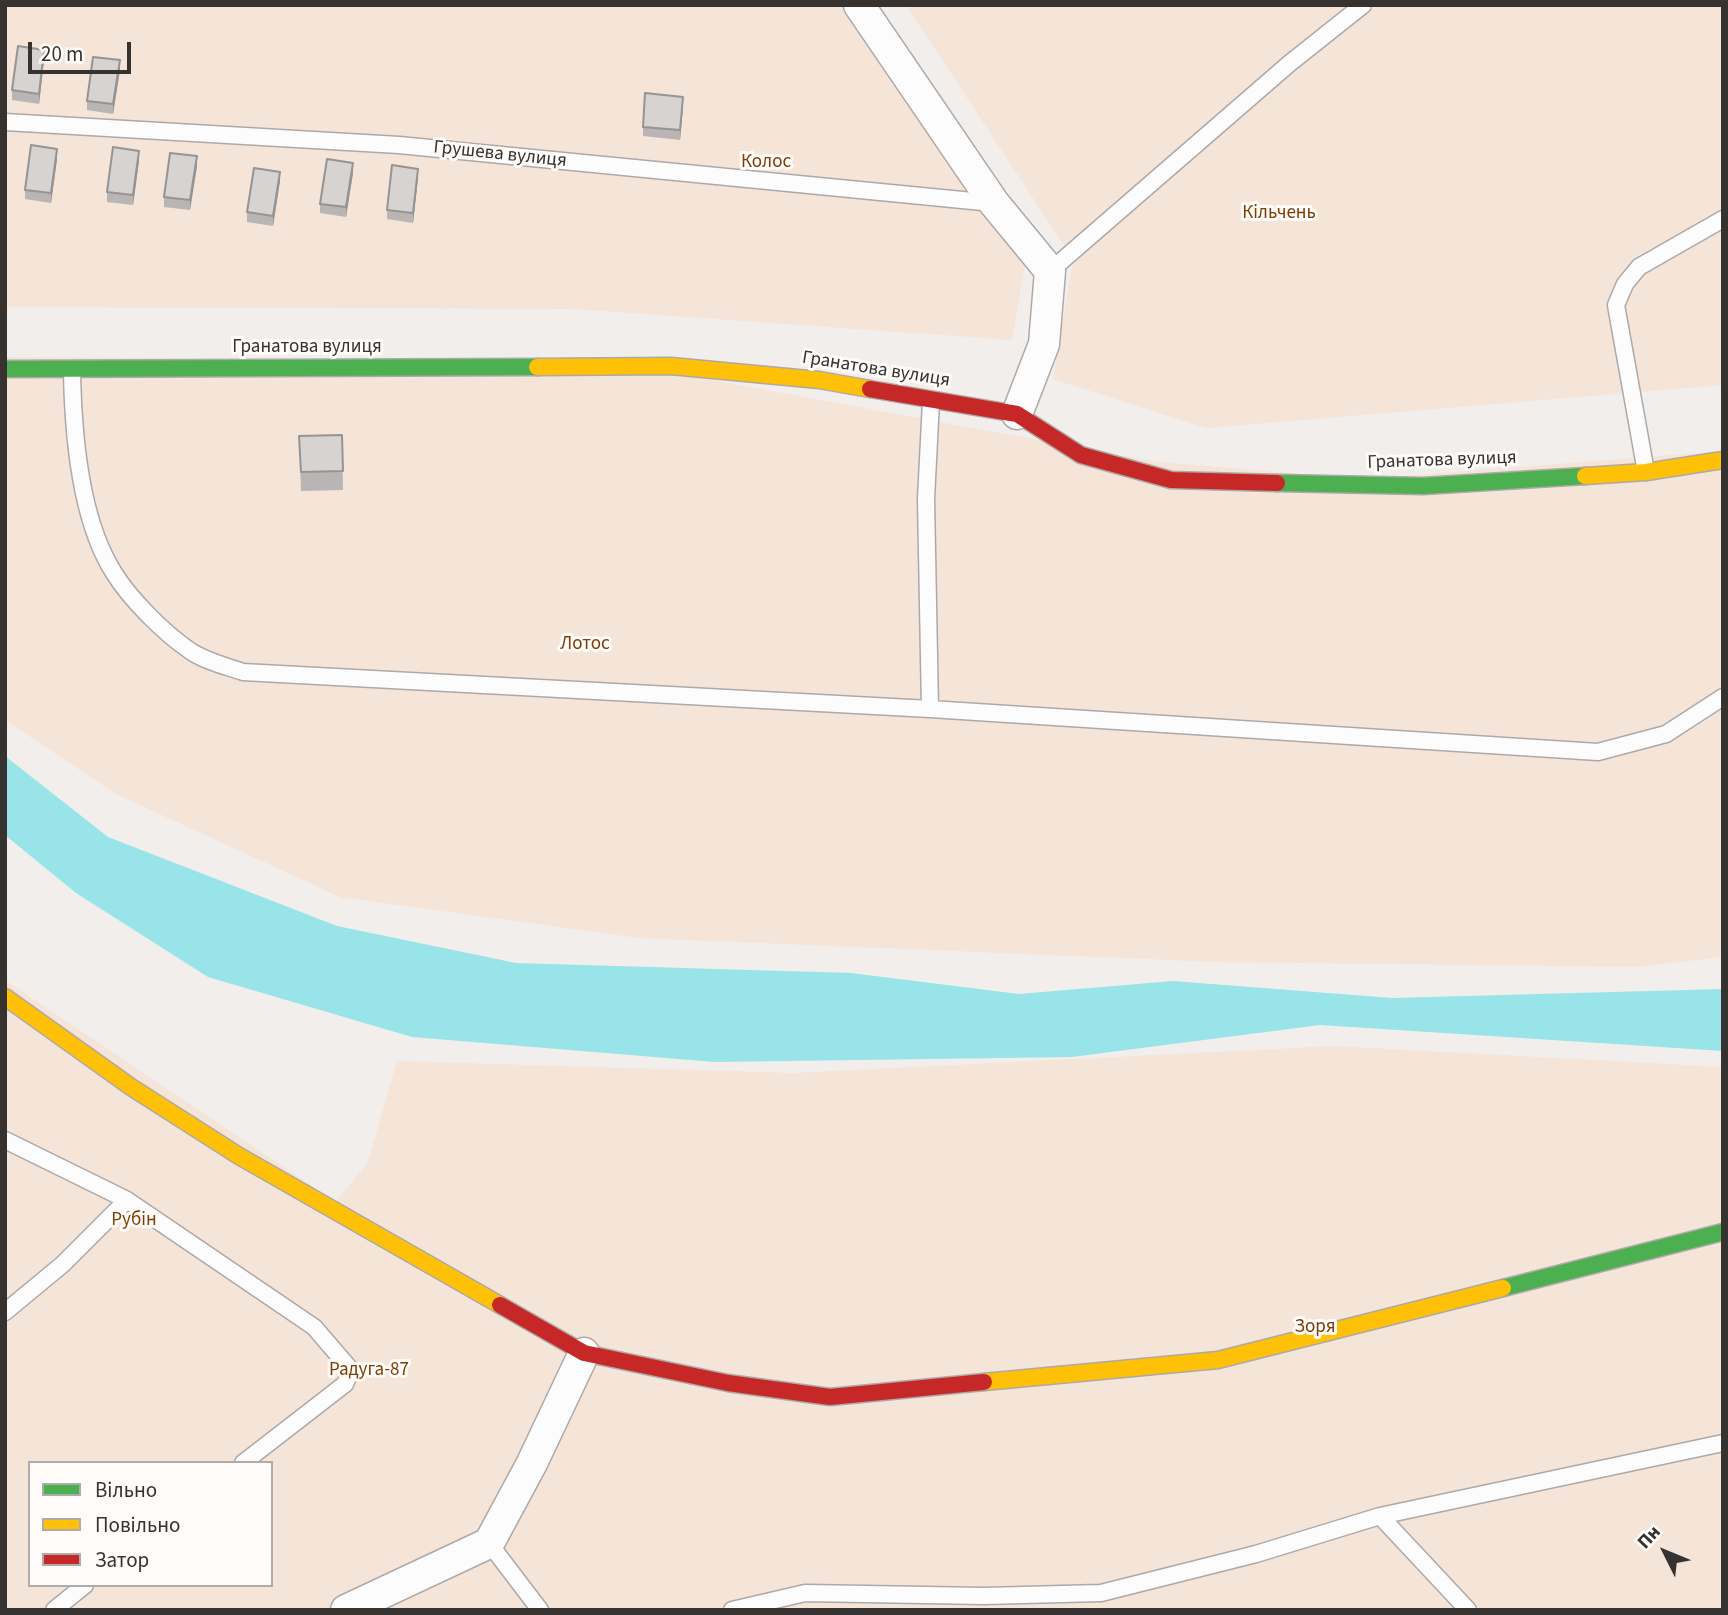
<!DOCTYPE html>
<html>
<head>
<meta charset="utf-8">
<style>
	body { margin:0 }
	#map { position:relative; width:1728px; height:1615px; overflow:hidden; background:#f2eeeb; font-family:"Source Sans 3",sans-serif }
	canvas { display:block }
	.frame { position:absolute; inset:0; border:7px solid #353230; pointer-events:none }
	.legend { position:absolute; left:28px; top:1461px; width:245px; height:126px; box-sizing:border-box; background:#fefbf9; border:2px solid #aeaba9; margin:0; padding:9px 12px; list-style:none; font-size:21px; color:#353230 }
	.legend li { display:flex; align-items:center; gap:14px; height:35px }
	.legend b { width:35px; border:2px solid #aeaba9 }
	.north { position:absolute; left:1630px; top:1517px; width:70px; height:70px; -webkit-text-stroke:5px #fefbf9; paint-order:stroke; rotate:313deg; font-size:19px; font-weight:700; line-height:28px; text-align:center; color:#353230 }
	.north::after { content:''; display:block; margin:auto; width:24px; height:32px; background:#353230; clip-path:polygon(50% 0,100% 100%,50% 72%,0 100%) }
	.scale { position:absolute; left:28px; top:42px; width:103px; height:32px; box-sizing:border-box; border:4px solid #353230; border-top:0; padding-left:9px; font-size:21px; line-height:24px; white-space:nowrap; color:#353230; -webkit-text-stroke:5px #fefbf9; paint-order:stroke }
</style>
</head>
<body>
<div id="map">
<canvas width="1728" height="1615"></canvas>
<div class="frame"></div>
<ul class="legend">
<li><b style="height:9px;background:#4caf50"></b>Вільно</li>
<li><b style="height:9px;background:#ffc107"></b>Повільно</li>
<li><b style="height:9px;background:#c62828"></b>Затор</li>
</ul>
<div class="north">Пн</div>
<div class="scale">20 m</div>
</div>
<script>
const g = document.querySelector('canvas').getContext('2d');
g.lineJoin = 'round';
function fillPath(path, color) { g.fillStyle = color; g.fill(path, 'evenodd'); }
function trace(path, color, width, dash) { g.strokeStyle = color; g.lineWidth = width; g.lineCap = dash ? 'butt' : 'round'; g.setLineDash(dash || []); g.stroke(path); }
function write(font, color, halo, rows, align = 'center') {
  g.font = font + ' "Source Sans 3",sans-serif'; g.lineWidth = 6; g.setLineDash([]); g.textBaseline = 'middle'; g.strokeStyle = halo; g.fillStyle = color; for (const [text, x, y, turn = 0] of rows) {
    g.save(); g.translate(x, y); g.rotate((+turn || 0) * Math.PI / 180); g.textAlign = isNaN(turn) ? turn : align; if (halo) g.strokeText(text, 0, 0); g.fillText(text, 0, 0); g.restore();
  }
}
const green = new Path2D(`
	M 5,5 L 860,5 L 1026,260 L 1012,340 L 574,309 L 5,307 Z
	M 906,5 L 1723,5 L 1723,385 L 1206,428 L 1053,379 L 1073,259 Z
	M 5,357 L 609,361 L 1158,462 L 1364,479 L 1723,451 L 1723,957 L 1636,967 L 1217,962 L 639,938 L 340,897 L 116,794 L 5,720 Z
	M 5,980 L 336,1202 L 368,1162 L 397,1061 L 794,1073 L 1335,1046 L 1723,1067 L 1723,1610 L 5,1610 ZM 30,1463 L 271,1463 L 271,1585 L 30,1585 Z`);
const water = new Path2D(`
	M 5,756 L 108,837 L 337,926 L 516,963 L 851,973 L 1019,994 L 1173,981 L 1392,998 L 1723,989 L 1723,1051 L 1320,1025 L 1072,1057 L 715,1062 L 412,1037 L 208,977 L 76,893 L 5,835 Z`);
const lane = new Path2D(`
	M 5,122 L 399,145 L 993,203
	M 1050,271 L 1290,63 L 1363,5
	M 72,371 C 73,432 80,520 114,573 C 130,599 164,633 189,650 C 204,661 226,666 243,672 L 930,709 L 1598,752 L 1666,734 L 1723,697
	M 1646,472 L 1616,305 L 1625,284 L 1639,267 L 1723,219
	M 930,709 L 926,499 L 931,401
	M 5,1140 L 127,1200 L 314,1327 L 351,1370 L 345,1384 L 243,1463
	M 5,1312 L 63,1264 L 127,1200
	M 1380,1516 L 1468,1610
	M 489,1543 L 540,1610
	M 54,1610 L 85,1585
	M 732,1610 L 805,1593 L 984,1596 L 1101,1593 L 1256,1554 L 1380,1516 L 1723,1443`);
const street = new Path2D(`
	M 859,5 L 994,203 L 1050,271 L 1044,344 L 1017,414
	M 346,1610 L 489,1543 L 532,1463 L 584,1353`);
const fast = new Path2D(`
	M 5,369 L 537,367
	M 1277,483 L 1423,486 L 1585,476
	M 1503,1288 L 1723,1232`);
const slow = new Path2D(`
	M 537,367 L 671,366 L 819,380 L 870,389
	M 1585,476 L 1646,472 L 1723,460
	M 5,997 L 131,1087 L 239,1156 L 500,1305
	M 984,1382 L 1218,1360 L 1503,1288`);
const jam = new Path2D(`
	M 870,389 L 1017,414 L 1081,455 L 1171,480 L 1277,483
	M 500,1305 L 584,1353 L 728,1383 L 830,1397 L 984,1382`);
const wall = new Path2D(`
	M 44,60 L 39,104 L 12,100 L 12,90 Z
	M 120,70 L 113,114 L 87,110 L 87,101 Z
	M 683,107 L 680,140 L 643,136 L 643,127 Z
	M 57,159 L 51,203 L 25,199 L 25,190 Z
	M 139,161 L 133,205 L 107,202 L 107,192 Z
	M 197,166 L 190,210 L 164,207 L 164,197 Z
	M 353,173 L 346,217 L 320,213 L 320,204 Z
	M 418,178 L 413,223 L 387,219 L 387,210 Z
	M 280,181 L 273,226 L 247,222 L 247,212 Z
	M 342,435 L 343,490 L 301,491 L 299,436 Z`);
const shadedWall = new Path2D(`
	M 44,50 L 44,60 L 39,104 L 39,94 Z
	M 120,60 L 120,70 L 113,114 L 113,104 Z
	M 683,97 L 683,107 L 680,140 L 680,130 Z
	M 57,149 L 57,159 L 51,203 L 51,193 Z
	M 139,151 L 139,161 L 133,205 L 133,195 Z
	M 197,156 L 197,166 L 190,210 L 190,200 Z
	M 353,163 L 353,173 L 346,217 L 346,207 Z
	M 418,169 L 418,178 L 413,223 L 413,213 Z
	M 280,172 L 280,181 L 273,226 L 273,216 Z`);
const building = new Path2D(`
	M 18,46 L 44,50 L 39,94 L 12,90 Z
	M 93,57 L 120,60 L 113,104 L 87,101 Z
	M 645,93 L 683,97 L 680,130 L 643,127 Z
	M 31,145 L 57,149 L 51,193 L 25,190 Z
	M 113,147 L 139,151 L 133,195 L 107,192 Z
	M 170,153 L 197,156 L 190,200 L 164,197 Z
	M 327,159 L 353,163 L 346,207 L 320,204 Z
	M 392,165 L 418,169 L 413,213 L 387,210 Z
	M 254,168 L 280,172 L 273,216 L 247,212 Z
	M 342,435 L 343,471 L 301,472 L 299,436 Z`);
const streetNames = [
	["Грушева вулиця",500,155,6],
	["Гранатова вулиця",307,348],
	["Гранатова вулиця",876,370,9],
	["Гранатова вулиця",1442,461,-2]
];
const parkNames = [
	["Колос",766,163],
	["Кільчень",1279,214],
	["Лотос",585,645],
	["Рубін",134,1221],
	["Зоря",1315,1328],
	["Радуга-87",369,1371]
];
fillPath(green, '#f5e4d8');
fillPath(water, '#98e4e9');
trace(lane, '#aca9a7', 19);
trace(street, '#aca9a7', 33);
trace(fast, '#aca9a7', 19);
trace(slow, '#aca9a7', 19);
trace(jam, '#aca9a7', 19);
trace(lane, '#fdfcfc', 16);
trace(street, '#fdfcfc', 30);
trace(fast, '#4caf50', 16);
trace(slow, '#ffc107', 16);
trace(jam, '#c62828', 16);
fillPath(wall, '#b8b5b4');
fillPath(shadedWall, '#969492');
fillPath(building, '#d6d3d1');
trace(building, '#969492', 2);
write('19px', '#353230', '#fefbf9', streetNames);
write('19px', '#7c3e04', '#fefbf9', parkNames);
</script>
</body>
</html>
